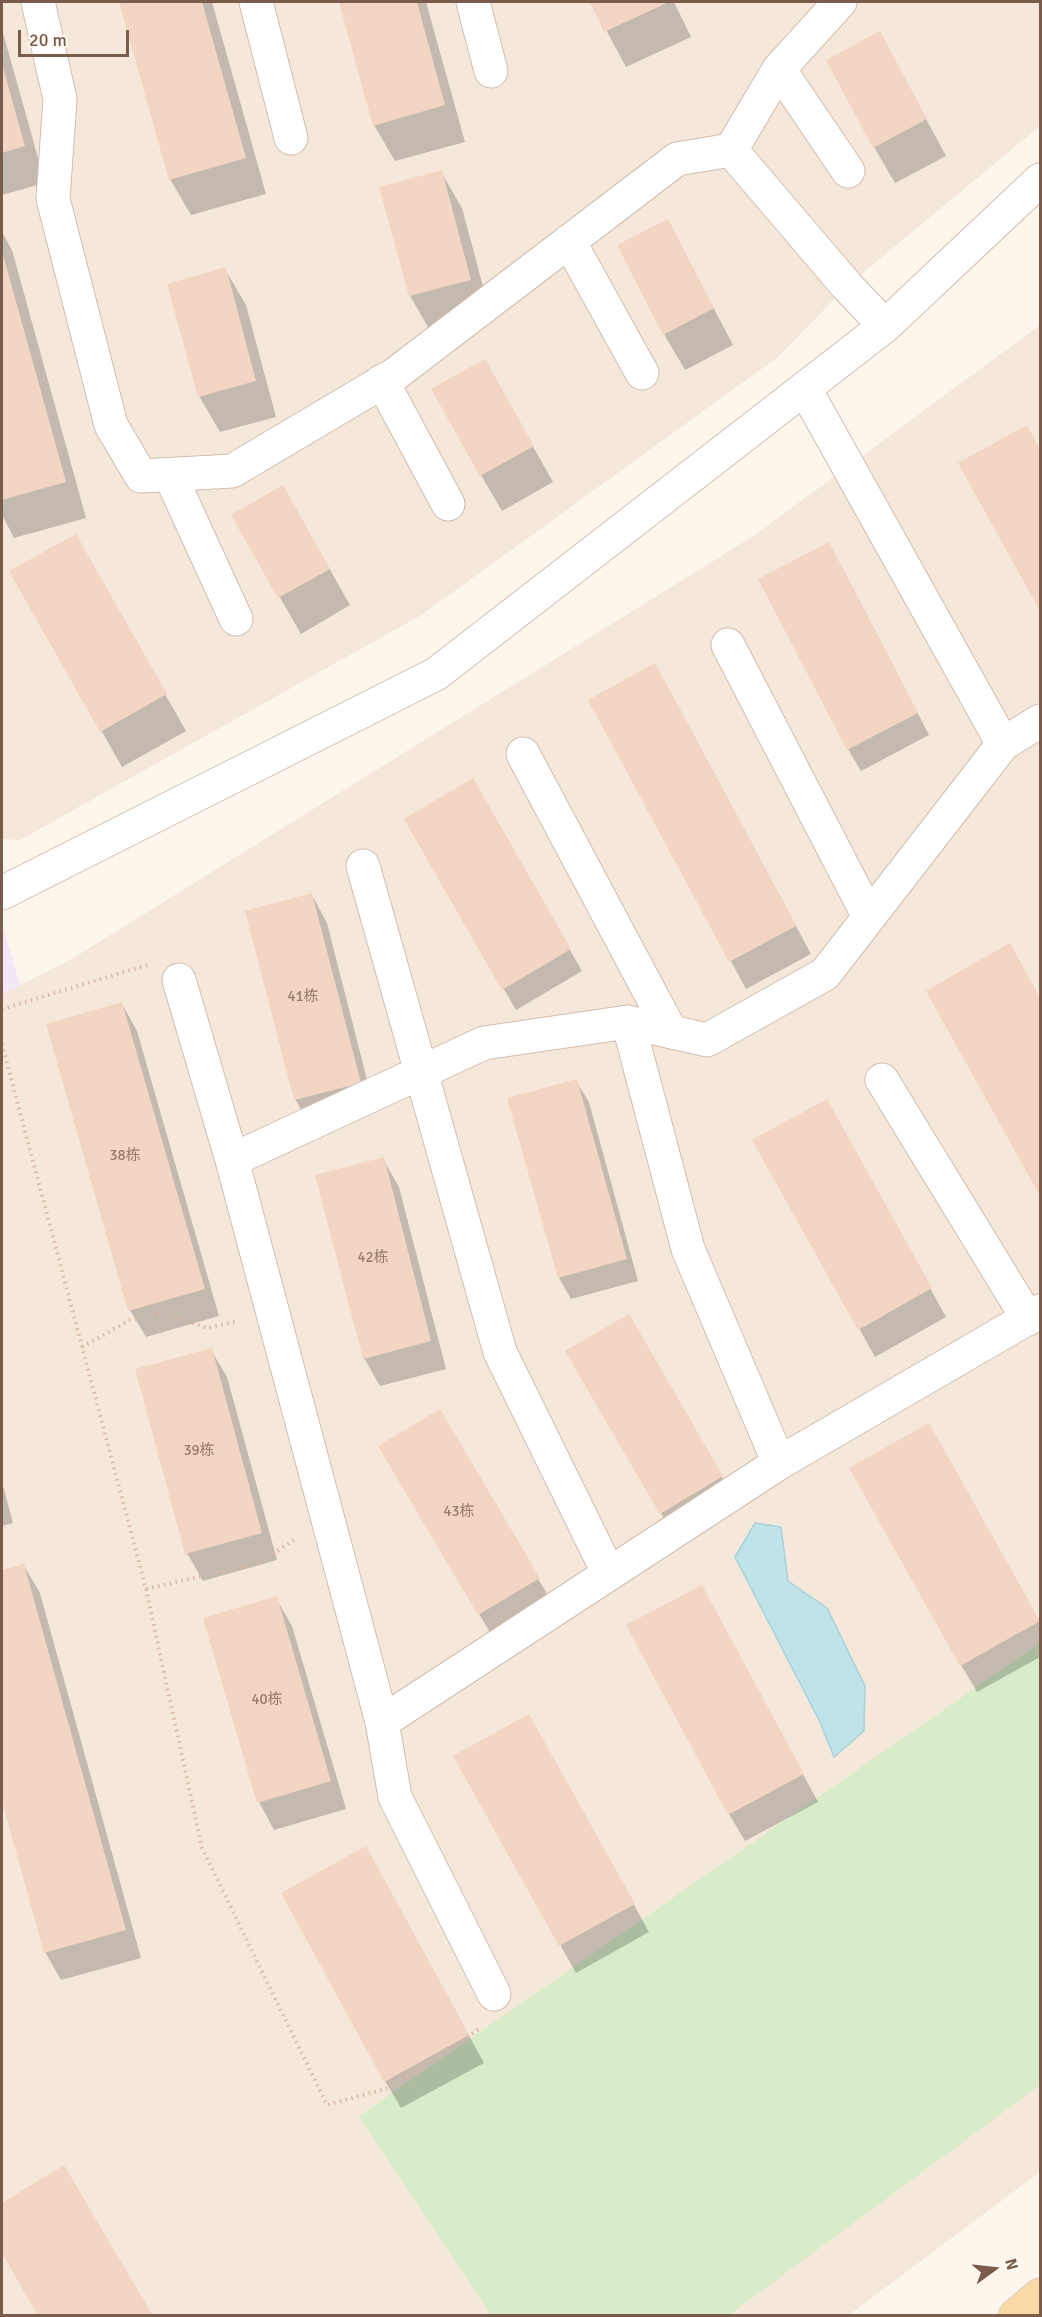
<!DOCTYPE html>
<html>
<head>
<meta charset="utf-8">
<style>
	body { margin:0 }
	#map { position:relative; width:1042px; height:2317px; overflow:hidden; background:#fdf6ec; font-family:Signika,sans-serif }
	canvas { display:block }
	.frame { position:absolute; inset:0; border:3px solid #7a5c4d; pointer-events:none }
	.north { position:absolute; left:964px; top:2239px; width:60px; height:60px; -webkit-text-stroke:4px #fffaf3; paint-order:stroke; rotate:75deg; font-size:16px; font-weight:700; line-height:24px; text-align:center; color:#7a5c4d }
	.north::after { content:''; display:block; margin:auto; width:21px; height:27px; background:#7a5c4d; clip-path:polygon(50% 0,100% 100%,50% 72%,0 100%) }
	.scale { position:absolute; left:18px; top:30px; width:111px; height:27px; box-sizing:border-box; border:3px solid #7a5c4d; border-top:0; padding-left:8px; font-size:18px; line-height:21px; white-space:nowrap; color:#7a5c4d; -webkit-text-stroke:4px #fffaf3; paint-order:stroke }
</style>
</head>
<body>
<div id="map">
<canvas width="1042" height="2317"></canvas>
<div class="frame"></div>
<div class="north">N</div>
<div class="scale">20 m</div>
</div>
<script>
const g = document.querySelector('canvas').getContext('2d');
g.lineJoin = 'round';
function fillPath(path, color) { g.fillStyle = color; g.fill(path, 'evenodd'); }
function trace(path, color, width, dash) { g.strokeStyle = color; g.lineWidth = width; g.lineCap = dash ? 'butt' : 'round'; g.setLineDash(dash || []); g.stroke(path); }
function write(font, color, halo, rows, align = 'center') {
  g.font = font + ' Signika,"Noto Sans SC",sans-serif'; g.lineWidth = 4.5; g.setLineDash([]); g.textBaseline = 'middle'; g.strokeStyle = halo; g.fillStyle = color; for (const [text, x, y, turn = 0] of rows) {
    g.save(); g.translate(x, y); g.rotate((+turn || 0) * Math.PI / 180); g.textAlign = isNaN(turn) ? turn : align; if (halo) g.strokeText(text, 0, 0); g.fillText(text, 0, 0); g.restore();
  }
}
const residential = new Path2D(`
	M 2,2 L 1040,2 L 1040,126 L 847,286 L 778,357 L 423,614 L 20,840 L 2,839 Z
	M 1040,325 L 1040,2172 L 849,2315 L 2,2316 L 2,994 L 70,960 L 755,535 Z`);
const education = new Path2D(`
	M 2,923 L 20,985 L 2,994 Z`);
const green = new Path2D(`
	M 1040,1643 L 1040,2085 L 729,2315 L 491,2315 L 359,2116 Z`);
const water = new Path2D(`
	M 755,1523 L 781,1527 L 788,1581 L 827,1608 L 865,1686 L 864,1731 L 834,1757 L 820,1722 L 735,1557 Z`);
const shadow = new Path2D(`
	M 121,2 L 212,2 L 266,194 L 191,215 L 170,179 Z
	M 340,2 L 426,2 L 465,142 L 395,161 L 374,125 Z
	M 591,2 L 674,2 L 691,37 L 626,67 Z
	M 2,29 L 45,183 L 2,195 Z
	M 880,33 L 946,156 L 895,183 L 874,147 Z
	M 441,172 L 462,208 L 491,316 L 431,332 L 410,296 L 381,188 Z
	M 668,221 L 733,345 L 685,370 L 664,334 Z
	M 2,232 L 12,250 L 86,518 L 14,538 L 2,515 Z
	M 225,269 L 246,305 L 276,417 L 220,432 L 199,396 Z
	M 505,397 L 553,482 L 502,511 L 481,475 Z
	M 1026,427 L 1040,452 L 1040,608 L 960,464 Z
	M 283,487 L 350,605 L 301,634 L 233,516 Z
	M 75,536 L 186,731 L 122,767 L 11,572 Z
	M 841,565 L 929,735 L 861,771 L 848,749 Z
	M 671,693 L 811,954 L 746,989 L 590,700 Z
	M 473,781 L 582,971 L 516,1010 L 406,820 Z
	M 312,895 L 327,923 L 375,1111 L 311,1127 L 295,1099 Z
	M 1010,945 L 1040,1000 L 1040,1193 L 928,991 Z
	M 122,1004 L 137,1031 L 219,1316 L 146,1337 L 130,1310 Z
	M 576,1081 L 589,1102 L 638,1281 L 571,1299 L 559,1278 Z
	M 842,1128 L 946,1317 L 875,1357 L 754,1141 Z
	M 383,1159 L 399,1187 L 446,1369 L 380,1386 L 364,1358 Z
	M 628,1316 L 734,1498 L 673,1534 L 567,1352 Z
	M 211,1350 L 227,1377 L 277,1560 L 203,1581 L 187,1553 Z
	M 440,1411 L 554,1606 L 495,1641 L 380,1446 Z
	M 945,1452 L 1040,1624 L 1040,1657 L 977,1692 L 961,1665 Z
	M 2,1482 L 13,1523 L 2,1526 Z
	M 24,1566 L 40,1593 L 141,1958 L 61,1980 L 45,1952 L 2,1795 L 2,1572 Z
	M 276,1598 L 292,1626 L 346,1809 L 274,1830 L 259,1802 Z
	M 717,1614 L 818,1802 L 745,1841 L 729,1814 Z
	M 544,1743 L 649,1932 L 576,1973 L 455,1757 Z
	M 382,1876 L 484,2063 L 401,2108 L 385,2081 Z
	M 63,2167 L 2,2252 L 2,2204 Z`);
const building = new Path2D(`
	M 119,2 L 202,2 L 246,158 L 169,180 Z
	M 339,2 L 417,2 L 445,105 L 373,126 Z
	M 590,2 L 669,2 L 604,32 Z
	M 880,31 L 927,119 L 873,148 L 826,60 Z
	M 2,64 L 25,146 L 2,153 Z
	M 442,170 L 471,280 L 409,296 L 379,187 Z
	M 668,219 L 714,308 L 663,335 L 617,245 Z
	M 2,251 L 66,482 L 2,500 Z
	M 226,267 L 256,381 L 198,397 L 167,284 Z
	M 485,359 L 534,446 L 480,476 L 431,389 Z
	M 1027,425 L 1040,450 L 1040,611 L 958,463 Z
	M 283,485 L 330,569 L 278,598 L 231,515 Z
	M 76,534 L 167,694 L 100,732 L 9,571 Z
	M 829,542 L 918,713 L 847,750 L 758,579 Z
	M 655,663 L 796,926 L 729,962 L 588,700 Z
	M 473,778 L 571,949 L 502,990 L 404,819 Z
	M 312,893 L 361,1083 L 294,1100 L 245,911 Z
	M 1010,943 L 1040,998 L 1040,1196 L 926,991 Z
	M 122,1002 L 205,1289 L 128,1311 L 46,1024 Z
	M 577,1079 L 627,1259 L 558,1278 L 507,1098 Z
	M 827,1099 L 932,1288 L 858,1330 L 752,1140 Z
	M 384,1157 L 431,1341 L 363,1359 L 315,1175 Z
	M 629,1314 L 723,1476 L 660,1514 L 565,1351 Z
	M 212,1348 L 262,1533 L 185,1554 L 135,1369 Z
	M 440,1409 L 540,1578 L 478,1615 L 378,1446 Z
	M 929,1423 L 1040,1621 L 960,1666 L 849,1468 Z
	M 24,1564 L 126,1930 L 44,1953 L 2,1801 L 2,1570 Z
	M 702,1585 L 804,1774 L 728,1815 L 626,1625 Z
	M 277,1596 L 331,1781 L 257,1803 L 203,1618 Z
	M 529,1714 L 635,1904 L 559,1946 L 453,1756 Z
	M 366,1846 L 469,2035 L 384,2082 L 281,1893 Z
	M 64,2165 L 153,2316 L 38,2316 L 2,2253 L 2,2203 Z`);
const path = new Path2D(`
	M 2,1009 L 147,965
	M 2,1044 L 146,1589 L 259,1563 L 297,1538
	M 82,1347 L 130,1320 L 165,1313 L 207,1328 L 239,1321
	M 146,1589 L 202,1848 L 327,2105 L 388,2088 L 481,2028`);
const minor = new Path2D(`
	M 38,2 L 60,99 L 53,199 L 111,425 L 141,476 L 232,471 L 394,375 L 677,159 L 731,150 L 779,69 L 840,2
	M 256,2 L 291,138
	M 473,2 L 491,71
	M 779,69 L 848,171
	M 731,150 L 847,286 L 885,326
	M 569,241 L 642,373
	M 382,381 L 448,504
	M 805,389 L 1003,744 L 1040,721
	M 170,475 L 236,619
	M 728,645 L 869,917
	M 523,754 L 671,1032
	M 363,866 L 500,1352 L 609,1574
	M 2,893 L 436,674 L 885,326 L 1040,180
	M 179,980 L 232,1160 L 382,1722 L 395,1797 L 494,1994
	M 628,1022 L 688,1249 L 779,1463
	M 882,1080 L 1028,1319
	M 232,1160 L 484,1043 L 628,1022 L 707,1040 L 825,974 L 1003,744
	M 382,1722 L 779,1463 L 1040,1311`);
const major = new Path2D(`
	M 1015,2316 L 1040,2295`);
const numberNames = [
	["41栋",303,997],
	["38栋",125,1156],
	["42栋",373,1258],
	["39栋",199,1451],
	["43栋",459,1512],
	["40栋",267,1700]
];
fillPath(residential, '#f5e8da');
fillPath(education, '#f3e8fa');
fillPath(green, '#d8ecc9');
fillPath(water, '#bfe3e8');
trace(water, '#a5d3da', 1.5);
fillPath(shadow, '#0003');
fillPath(building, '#f3d5c3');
trace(minor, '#d1beb0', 35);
trace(major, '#dad1cd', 35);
trace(path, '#d9b8a5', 4, [1.5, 4.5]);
trace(minor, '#fff', 33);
trace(major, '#fbd9a5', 33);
write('15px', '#987a6a', null, numberNames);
</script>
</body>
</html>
